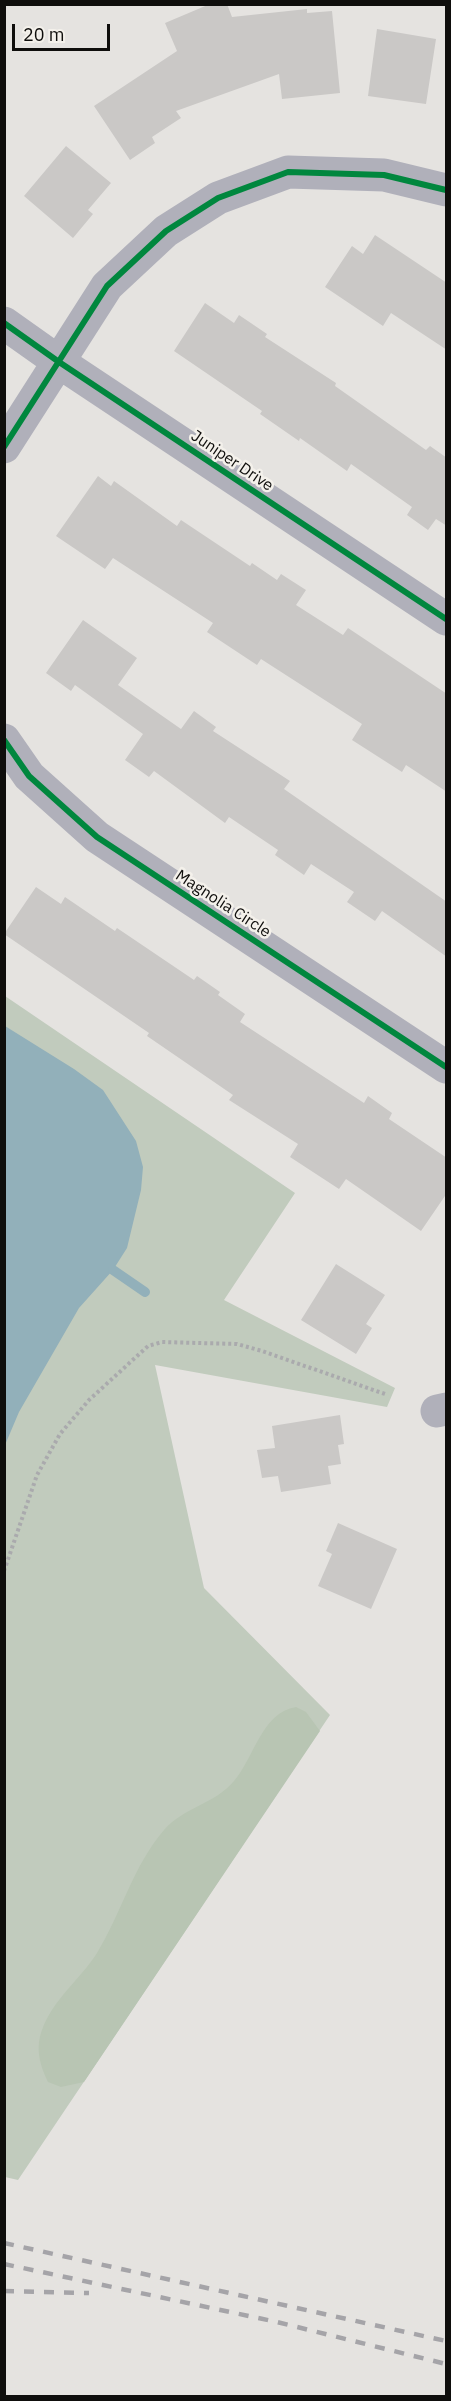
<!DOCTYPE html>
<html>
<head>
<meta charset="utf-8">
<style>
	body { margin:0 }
	#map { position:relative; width:451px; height:2401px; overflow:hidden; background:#e5e3e0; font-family:"IBM Plex Sans",sans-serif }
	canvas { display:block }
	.frame { position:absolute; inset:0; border:6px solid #0f0e0c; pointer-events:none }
	.scale { position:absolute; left:12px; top:24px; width:98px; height:27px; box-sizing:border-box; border:3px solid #0f0e0c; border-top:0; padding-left:8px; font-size:18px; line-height:21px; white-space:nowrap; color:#0f0e0c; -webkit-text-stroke:4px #f4f1eb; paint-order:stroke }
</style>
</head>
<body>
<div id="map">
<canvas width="451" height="2401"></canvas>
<div class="frame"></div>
<div class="scale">20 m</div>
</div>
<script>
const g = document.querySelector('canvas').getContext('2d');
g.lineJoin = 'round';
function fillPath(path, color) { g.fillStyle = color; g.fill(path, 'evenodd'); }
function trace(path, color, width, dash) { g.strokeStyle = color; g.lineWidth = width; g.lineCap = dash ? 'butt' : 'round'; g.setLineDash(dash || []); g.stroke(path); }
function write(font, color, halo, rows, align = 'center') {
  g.font = font + ' "IBM Plex Sans",sans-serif'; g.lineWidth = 5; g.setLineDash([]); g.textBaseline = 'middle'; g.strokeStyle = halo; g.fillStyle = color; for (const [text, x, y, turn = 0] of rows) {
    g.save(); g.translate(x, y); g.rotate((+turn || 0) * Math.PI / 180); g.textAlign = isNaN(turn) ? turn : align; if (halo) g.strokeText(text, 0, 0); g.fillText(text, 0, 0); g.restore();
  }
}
const green = new Path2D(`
	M 5,996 L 295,1193 L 224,1300 L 395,1388 L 387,1407 L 155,1365 L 204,1588 L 330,1715 L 18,2180 L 5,2177 Z`);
const forest = new Path2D(`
	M 296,1707 L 306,1712 L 320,1731 L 84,2082 L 61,2087 L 48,2082 C 40,2065 35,2049 42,2030 C 53,1999 80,1980 97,1953 C 121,1914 133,1866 164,1830 C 184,1807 215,1804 234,1781 C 254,1758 262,1712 296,1707 Z`);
const water = new Path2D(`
	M 5,1026 L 74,1069 L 103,1090 L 136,1141 L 143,1167 L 141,1190 L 127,1248 L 113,1270 L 79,1308 L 19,1412 L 5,1445 Z`);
const stream = new Path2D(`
	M 113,1270 L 145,1292`);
const building = new Path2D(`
	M 210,4 L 227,4 L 232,17 L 307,9 L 307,13 L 332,11 L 340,93 L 282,99 L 279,74 L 176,111 L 181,118 L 152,137 L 155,143 L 130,160 L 94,106 L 177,51 L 165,23 Z
	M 377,29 L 436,39 L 426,104 L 368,96 Z
	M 66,146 L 111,183 L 88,210 L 93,214 L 73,238 L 24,196 Z
	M 375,235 L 447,283 L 447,350 L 391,313 L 383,326 L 325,287 L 352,246 L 363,254 Z
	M 205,303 L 234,323 L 239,315 L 267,334 L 265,337 L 336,383 L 335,386 L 426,450 L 430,446 L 447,458 L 447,526 L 436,519 L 428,530 L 407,515 L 412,507 L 351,464 L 347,471 L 300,438 L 299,441 L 260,414 L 262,411 L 174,351 Z
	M 98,476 L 111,486 L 114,481 L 177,526 L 181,520 L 250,566 L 252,563 L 277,580 L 281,574 L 306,590 L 296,605 L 343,635 L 348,628 L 447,694 L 447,792 L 406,765 L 402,772 L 352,740 L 362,724 L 261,659 L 257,665 L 207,632 L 213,623 L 113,558 L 105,569 L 56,536 Z
	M 83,620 L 137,658 L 118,685 L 181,729 L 194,711 L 216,727 L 213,731 L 290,781 L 284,789 L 447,902 L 447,957 L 382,911 L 375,921 L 347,902 L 354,892 L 311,864 L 304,875 L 275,855 L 278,850 L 229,817 L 225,823 L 154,771 L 149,777 L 125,760 L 143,734 L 75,685 L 71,691 L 46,673 Z
	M 36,887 L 61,904 L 65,897 L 115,931 L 117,928 L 194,980 L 197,976 L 220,992 L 218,995 L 245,1014 L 240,1022 L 364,1103 L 368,1096 L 392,1113 L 389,1119 L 447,1158 L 447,1193 L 421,1231 L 346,1179 L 339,1189 L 290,1157 L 298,1144 L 229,1100 L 233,1095 L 147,1036 L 149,1033 L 4,934 Z
	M 336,1264 L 385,1295 L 366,1324 L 372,1328 L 356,1354 L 301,1320 Z
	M 340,1415 L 344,1444 L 338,1445 L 341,1464 L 328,1466 L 331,1484 L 281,1492 L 278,1476 L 262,1478 L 257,1450 L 275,1448 L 272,1426 Z
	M 338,1523 L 397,1549 L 371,1609 L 318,1586 L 332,1554 L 326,1551 Z`);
const path = new Path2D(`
	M 4,1571 L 37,1475 L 60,1434 L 89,1400 L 148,1346 L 162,1342 L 237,1344 L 262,1351 L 385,1394`);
const minor = new Path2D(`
	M 4,323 L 59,362 L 446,619
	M 4,447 L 107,286 L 166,231 L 218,198 L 288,172 L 384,175 L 446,190
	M 4,740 L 29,776 L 97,837 L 446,1067
	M 437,1411 L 446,1409`);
const rail = new Path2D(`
	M 4,2243 L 446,2341
	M 4,2264 L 277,2322 L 446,2364
	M 4,2291 L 89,2293`);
const cycleway = new Path2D(`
	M 4,323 L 59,362 L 446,619
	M 4,447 L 107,286 L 166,231 L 218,198 L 288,172 L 384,175 L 446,190
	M 4,740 L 29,776 L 97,837 L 446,1067`);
const streetNames = [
	["Juniper Drive",232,461,34],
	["Magnolia Circle",223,904,33]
];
fillPath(green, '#c1cbbd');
fillPath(forest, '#b8c5b3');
fillPath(water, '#92b0ba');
trace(stream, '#92b0ba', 10);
fillPath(building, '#cac8c6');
trace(path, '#aaaaad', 4, [3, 3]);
trace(minor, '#b0b0ba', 33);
trace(rail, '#a5a4a8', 4.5, [10, 10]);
trace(cycleway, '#00873e', 6);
write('16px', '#0f0e0c', '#f4f1eb', streetNames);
</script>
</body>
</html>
